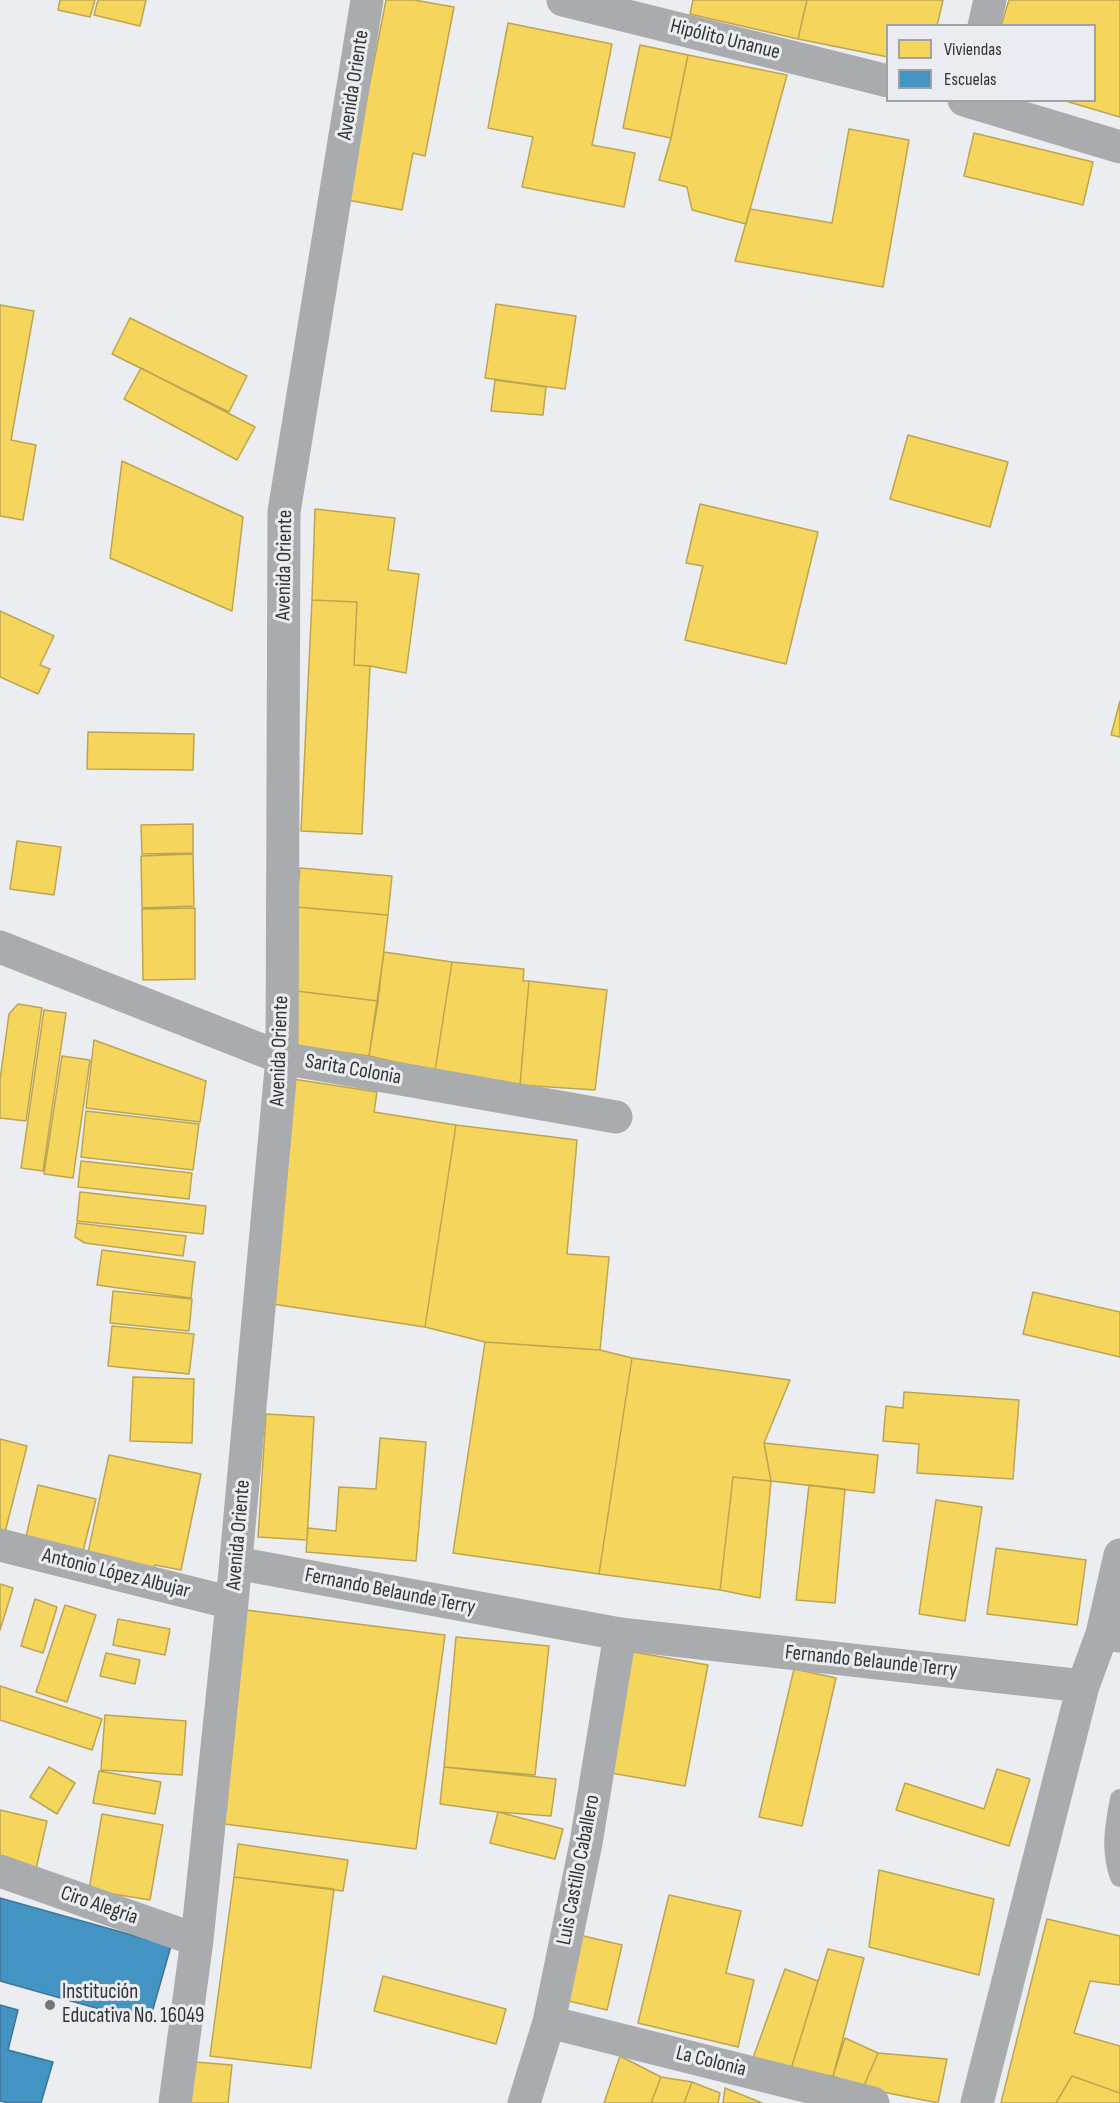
<!DOCTYPE html>
<html>
<head>
<meta charset="utf-8">
<style>
	body { margin:0 }
	#map { position:relative; width:1120px; height:2103px; overflow:hidden; background:#ebedf0; font-family:"Sofia Sans Condensed",sans-serif }
	canvas { display:block }
	.legend { position:absolute; left:886px; top:24px; width:210px; height:78px; box-sizing:border-box; background:#eaecf1; border:2px solid #a1a2a6; margin:0; padding:8px 10px; list-style:none; font-size:18px; color:#333436 }
	.legend li { display:flex; align-items:center; gap:12px; height:30px }
	.legend b { width:30px; border:2px solid #a1a2a6 }
</style>
</head>
<body>
<div id="map">
<canvas width="1120" height="2103"></canvas>
<ul class="legend">
<li><b style="height:16px;background:#f6d55c"></b>Viviendas</li>
<li><b style="height:16px;background:#4393c3"></b>Escuelas</li>
</ul>
</div>
<script>
const g = document.querySelector('canvas').getContext('2d');
g.lineJoin = 'round';
function fillPath(path, color) { g.fillStyle = color; g.fill(path, 'evenodd'); }
function trace(path, color, width, dash) { g.strokeStyle = color; g.lineWidth = width; g.lineCap = dash ? 'butt' : 'round'; g.setLineDash(dash || []); g.stroke(path); }
function write(font, color, halo, rows, align = 'center') {
  g.font = font + ' "Sofia Sans Condensed",sans-serif'; g.lineWidth = 6; g.setLineDash([]); g.textBaseline = 'middle'; g.strokeStyle = halo; g.fillStyle = color; for (const [text, x, y, turn = 0] of rows) {
    g.save(); g.translate(x, y); g.rotate((+turn || 0) * Math.PI / 180); g.textAlign = isNaN(turn) ? turn : align; if (halo) g.strokeText(text, 0, 0); g.fillText(text, 0, 0); g.restore();
  }
}
const homes = new Path2D(`
	M 60,0 L 95,0 L 90,17 L 58,10 Z
	M 98,0 L 146,0 L 140,26 L 94,15 Z
	M 386,0 L 414,0 L 454,7 L 425,156 L 413,153 L 402,210 L 347,200 Z
	M 693,0 L 807,0 L 798,39 L 690,14 Z
	M 807,0 L 943,0 L 937,26 L 888,26 L 888,57 L 798,39 Z
	M 1009,0 L 1120,0 L 1120,117 L 1062,100 L 1094,100 L 1094,26 L 1001,26 Z
	M 508,23 L 612,44 L 592,145 L 635,153 L 624,207 L 522,187 L 533,137 L 488,128 Z
	M 640,45 L 688,55 L 671,138 L 623,128 Z
	M 688,55 L 787,75 L 746,224 L 692,210 L 687,187 L 659,180 L 671,138 Z
	M 849,129 L 909,140 L 883,287 L 735,261 L 750,209 L 832,223 Z
	M 974,133 L 1093,162 L 1083,205 L 964,176 Z
	M 496,304 L 576,316 L 565,389 L 485,378 Z
	M 0,305 L 34,311 L 11,440 L 36,445 L 23,520 L 0,516 Z
	M 130,318 L 247,376 L 229,412 L 112,354 Z
	M 141,368 L 255,427 L 237,460 L 124,399 Z
	M 495,380 L 546,387 L 543,415 L 491,411 Z
	M 908,435 L 1008,462 L 990,527 L 890,499 Z
	M 122,461 L 243,517 L 232,611 L 110,558 Z
	M 700,504 L 818,532 L 786,664 L 685,640 L 703,566 L 686,563 Z
	M 315,509 L 395,518 L 388,570 L 419,574 L 406,673 L 370,666 L 354,665 L 357,602 L 312,600 Z
	M 312,600 L 357,602 L 354,665 L 370,666 L 362,834 L 301,831 Z
	M 0,611 L 54,636 L 40,665 L 50,669 L 38,694 L 0,677 Z
	M 1120,701 L 1120,737 L 1111,735 Z
	M 88,732 L 194,734 L 193,770 L 87,769 Z
	M 193,824 L 193,853 L 142,854 L 141,825 Z
	M 17,841 L 61,847 L 54,895 L 10,889 Z
	M 193,854 L 194,906 L 142,908 L 141,856 Z
	M 300,868 L 392,876 L 388,915 L 296,907 Z
	M 296,907 L 388,915 L 378,1001 L 288,990 Z
	M 195,908 L 195,979 L 143,980 L 142,909 Z
	M 384,952 L 452,962 L 435,1071 L 369,1056 Z
	M 452,962 L 524,969 L 523,981 L 529,981 L 520,1085 L 435,1071 Z
	M 529,981 L 607,990 L 595,1090 L 520,1085 Z
	M 288,990 L 378,1001 L 369,1056 L 284,1044 Z
	M 18,1004 L 42,1008 L 26,1121 L 0,1118 L 0,1080 L 9,1014 Z
	M 44,1010 L 66,1013 L 43,1171 L 21,1168 Z
	M 94,1040 L 206,1081 L 200,1122 L 86,1108 Z
	M 62,1056 L 90,1060 L 73,1178 L 44,1174 Z
	M 293,1079 L 377,1092 L 374,1112 L 456,1125 L 425,1327 L 272,1304 Z
	M 86,1111 L 199,1124 L 193,1170 L 81,1157 Z
	M 456,1125 L 577,1140 L 567,1254 L 609,1257 L 600,1350 L 485,1342 L 425,1327 Z
	M 81,1161 L 192,1173 L 189,1199 L 78,1187 Z
	M 80,1192 L 206,1206 L 203,1234 L 77,1221 Z
	M 77,1223 L 186,1236 L 183,1256 L 85,1243 L 75,1237 Z
	M 102,1250 L 195,1262 L 191,1298 L 97,1285 Z
	M 113,1291 L 192,1299 L 189,1331 L 110,1323 Z
	M 1033,1292 L 1120,1312 L 1120,1357 L 1023,1334 Z
	M 112,1326 L 194,1334 L 189,1374 L 108,1366 Z
	M 485,1342 L 600,1350 L 632,1358 L 599,1574 L 453,1553 Z
	M 632,1358 L 790,1380 L 764,1443 L 771,1481 L 733,1477 L 720,1590 L 599,1574 Z
	M 133,1377 L 194,1379 L 192,1443 L 130,1441 Z
	M 904,1392 L 1019,1400 L 1013,1479 L 917,1473 L 919,1444 L 883,1441 L 886,1406 L 903,1408 Z
	M 266,1414 L 314,1417 L 307,1540 L 258,1537 Z
	M 380,1438 L 426,1442 L 416,1561 L 306,1552 L 308,1528 L 336,1531 L 339,1487 L 376,1489 Z
	M 0,1439 L 27,1446 L 4,1536 L 0,1535 Z
	M 764,1443 L 878,1455 L 874,1493 L 771,1481 Z
	M 109,1455 L 201,1474 L 181,1570 L 155,1565 L 153,1575 L 86,1562 Z
	M 733,1477 L 771,1481 L 760,1598 L 720,1590 Z
	M 38,1485 L 96,1499 L 82,1555 L 25,1541 Z
	M 809,1485 L 845,1489 L 835,1603 L 796,1600 Z
	M 936,1500 L 982,1507 L 965,1621 L 919,1614 Z
	M 996,1548 L 1086,1560 L 1077,1625 L 987,1614 Z
	M 0,1584 L 13,1588 L 0,1630 Z
	M 35,1599 L 57,1607 L 43,1653 L 21,1646 Z
	M 65,1605 L 96,1615 L 67,1702 L 36,1692 Z
	M 246,1610 L 445,1635 L 416,1849 L 217,1823 Z
	M 118,1619 L 170,1629 L 165,1655 L 113,1645 Z
	M 456,1637 L 549,1646 L 535,1775 L 444,1767 Z
	M 633,1652 L 708,1665 L 685,1786 L 611,1773 Z
	M 106,1653 L 140,1660 L 135,1684 L 100,1676 Z
	M 794,1669 L 836,1678 L 802,1826 L 759,1817 Z
	M 0,1686 L 102,1719 L 92,1750 L 0,1720 Z
	M 105,1715 L 186,1721 L 182,1775 L 101,1770 Z
	M 49,1767 L 75,1783 L 57,1814 L 30,1797 Z
	M 444,1767 L 556,1779 L 551,1816 L 498,1812 L 440,1804 Z
	M 997,1769 L 1030,1779 L 1009,1846 L 896,1810 L 905,1783 L 984,1809 Z
	M 99,1771 L 161,1782 L 155,1814 L 93,1803 Z
	M 0,1810 L 47,1821 L 36,1869 L 0,1860 Z
	M 498,1812 L 563,1829 L 555,1859 L 490,1843 Z
	M 102,1814 L 163,1825 L 150,1900 L 89,1890 Z
	M 238,1844 L 348,1860 L 343,1891 L 234,1877 Z
	M 879,1870 L 994,1899 L 979,1975 L 869,1947 Z
	M 234,1877 L 334,1889 L 311,2068 L 210,2056 Z
	M 669,1895 L 741,1911 L 726,1973 L 754,1980 L 738,2047 L 638,2023 Z
	M 1047,1919 L 1120,1936 L 1120,1985 L 1090,1981 L 1074,2033 L 1120,2046 L 1120,2093 L 1072,2076 L 1056,2103 L 1001,2103 Z
	M 575,1934 L 622,1945 L 607,2010 L 560,1999 Z
	M 828,1949 L 864,1958 L 833,2076 L 791,2069 Z
	M 785,1969 L 818,1981 L 791,2069 L 753,2058 Z
	M 383,1976 L 506,2009 L 496,2044 L 374,2011 Z
	M 845,2038 L 878,2053 L 863,2088 L 833,2076 Z
	M 878,2053 L 947,2059 L 938,2103 L 863,2088 Z
	M 620,2056 L 661,2077 L 651,2103 L 604,2103 Z
	M 195,2062 L 232,2065 L 228,2103 L 191,2103 Z
	M 1072,2076 L 1120,2093 L 1120,2103 L 1056,2103 Z
	M 661,2077 L 692,2082 L 684,2103 L 651,2103 Z
	M 692,2082 L 720,2093 L 718,2103 L 684,2103 Z
	M 725,2088 L 762,2103 L 723,2103 Z`);
const schools = new Path2D(`
	M 0,1898 L 171,1946 L 149,2023 L 0,1981 Z
	M 0,2005 L 18,2010 L 8,2050 L 53,2062 L 41,2103 L 8,2103 L 0,2101 Z`);
const lane = new Path2D(`
	M 1120,1799 C 1115,1825 1110,1850 1120,1877`);
const street = new Path2D(`
	M 563,0 L 888,81
	M 984,26 L 990,0
	M 964,100 L 1120,147
	M 0,947 L 282,1058 L 616,1117
	M 0,1545 L 232,1603
	M 1120,1555 L 1102,1634 L 1120,1636
	M 236,1563 L 620,1634 L 1083,1686
	M 0,1871 L 197,1940
	M 549,2022 L 873,2103
	M 175,2103 L 197,1940 L 232,1603 L 282,1058 L 284,512 L 367,0
	M 524,2103 L 549,2022 L 586,1843 L 620,1634
	M 977,2103 L 1083,1686 L 1102,1634`);
const markers = [
	[50,2005,6,"#737577"]
];
const streetNames = [
	["Hipólito Unanue",725,40,14],
	["Avenida Oriente",354,85,-81],
	["Avenida Oriente",285,565,-89],
	["Avenida Oriente",280,1051,-88],
	["Sarita Colonia",353,1070,10],
	["Avenida Oriente",239,1535,-85],
	["Antonio López Albujar",116,1574,14],
	["Fernando Belaunde Terry",390,1592,11],
	["Fernando Belaunde Terry",871,1662,6],
	["Luis Castillo Caballero",579,1870,-79],
	["Ciro Alegría",99,1906,19],
	["La Colonia",711,2062,14]
];
const poiNames = [
	["Institución",62,1993],
	["Educativa No. 16049",62,2017]
];
fillPath(homes, '#f6d55c');
trace(homes, '#bca551', 1.5);
fillPath(schools, '#4393c3');
trace(schools, '#3e7699', 1.5);
trace(lane, '#aaabac', 20);
trace(street, '#aaabac', 33);
for (const [x, y, r, color] of markers) { const dot = new Path2D(); dot.arc(x, y, r, 0, 2 * Math.PI); g.fillStyle = color; g.fill(dot); trace(dot, '#eaecf1', 2); }
write('21px', '#333436', '#eaecf1', streetNames);
write('21px', '#333436', '#eaecf1', poiNames, 'left');
</script>
</body>
</html>
